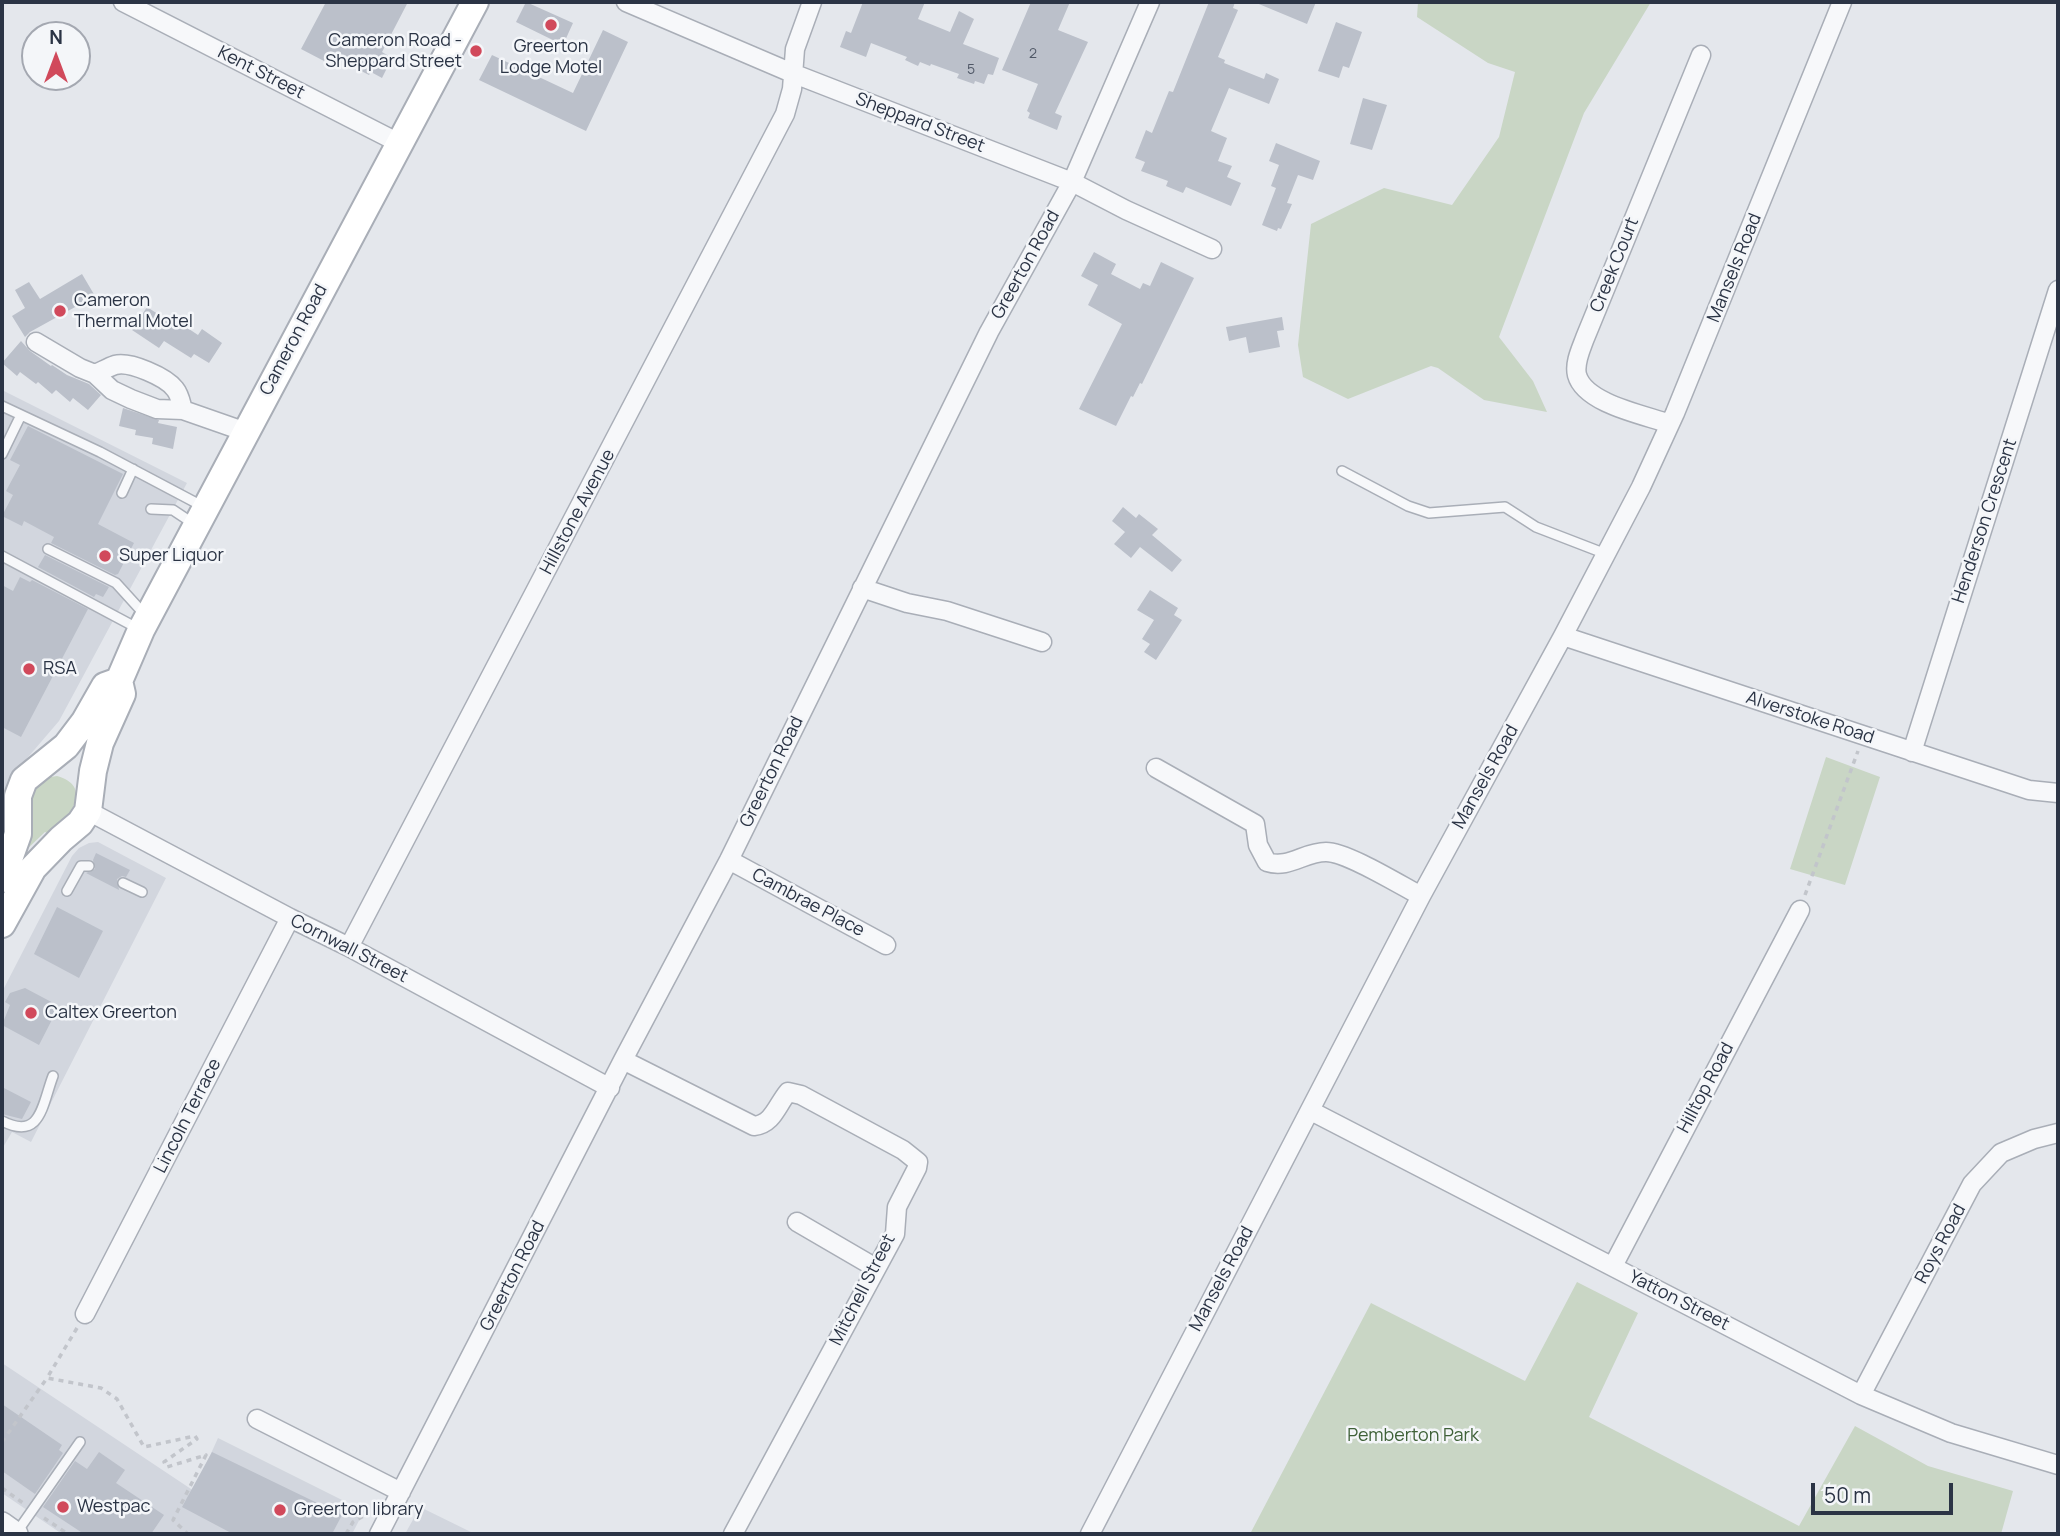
<!DOCTYPE html>
<html>
<head>
<meta charset="utf-8">
<style>
	body { margin:0 }
	#map { position:relative; width:2060px; height:1536px; overflow:hidden; background:#e4e7ec; font-family:Manrope,sans-serif }
	canvas { display:block }
	.frame { position:absolute; inset:0; border:4px solid #2b3445; pointer-events:none }
	.north { position:absolute; left:21px; top:21px; width:70px; height:70px; box-sizing:border-box; background:#f4f6f9; border:2px solid #a4a8b1; border-radius:50%; rotate:0deg; font-size:19px; font-weight:700; line-height:28px; text-align:center; color:#2b3445 }
	.north::after { content:''; display:block; margin:auto; width:24px; height:32px; background:#d1495b; clip-path:polygon(50% 0,100% 100%,50% 72%,0 100%) }
	.scale { position:absolute; left:1811px; top:1483px; width:142px; height:32px; box-sizing:border-box; border:4px solid #2b3445; border-top:0; padding-left:9px; font-size:21px; line-height:24px; white-space:nowrap; color:#2b3445; -webkit-text-stroke:5px #f4f6f9; paint-order:stroke }
</style>
</head>
<body>
<div id="map">
<canvas width="2060" height="1536"></canvas>
<div class="frame"></div>
<div class="north">N</div>
<div class="scale">50 m</div>
</div>
<script>
const g = document.querySelector('canvas').getContext('2d');
g.lineJoin = 'round';
function fillPath(path, color) { g.fillStyle = color; g.fill(path, 'evenodd'); }
function trace(path, color, width, dash) { g.strokeStyle = color; g.lineWidth = width; g.lineCap = dash ? 'butt' : 'round'; g.setLineDash(dash || []); g.stroke(path); }
function write(font, color, halo, rows, align = 'center') {
  g.font = font + ' Manrope,sans-serif'; g.lineWidth = 5; g.setLineDash([]); g.textBaseline = 'middle'; g.strokeStyle = halo; g.fillStyle = color; for (const [text, x, y, turn = 0] of rows) {
    g.save(); g.translate(x, y); g.rotate((+turn || 0) * Math.PI / 180); g.textAlign = isNaN(turn) ? turn : align; if (halo) g.strokeText(text, 0, 0); g.fillText(text, 0, 0); g.restore();
  }
}
const built = new Path2D(`
	M 2,390 L 187,483 L 59,721 L 23,763 L 8,826 L 2,837 Z
	M 98,842 L 166,878 L 31,1142 L 12,1132 L 2,1149 L 2,992 L 72,856 L 79,848 L 89,843 Z
	M 2,1363 L 194,1491 L 218,1438 L 364,1511 L 352,1534 L 62,1534 L 2,1493 Z
	M 420,1507 L 475,1534 L 405,1534 Z`);
const green = new Path2D(`
	M 1418,2 L 1651,2 L 1584,113 L 1499,337 L 1533,381 L 1547,412 L 1484,400 L 1438,368 L 1431,366 L 1348,399 L 1303,377 L 1298,345 L 1311,224 L 1384,188 L 1452,205 L 1499,137 L 1515,72 L 1488,63 L 1417,17 Z
	M 1826,757 L 1880,777 L 1845,885 L 1790,869 Z
	M 57,776 C 95,787 67,818 54,837 L 45,832 L 25,851 C 27,826 22,779 57,776 Z
	M 1577,1282 L 1638,1313 L 1589,1417 L 1799,1526 L 1855,1426 L 1928,1466 L 2013,1491 L 2001,1534 L 1250,1534 L 1371,1303 L 1525,1381 Z`);
const building = new Path2D(`
	M 326,2 L 408,2 L 382,52 L 392,58 L 382,78 L 371,72 L 369,75 L 328,54 L 324,61 L 301,49 Z
	M 526,2 L 573,23 L 563,45 L 516,22 Z
	M 863,2 L 925,2 L 918,19 L 950,32 L 959,11 L 974,19 L 963,44 L 999,58 L 993,75 L 988,74 L 984,84 L 975,81 L 974,84 L 957,78 L 959,74 L 931,64 L 930,66 L 920,62 L 918,66 L 905,60 L 907,57 L 871,43 L 866,57 L 840,47 L 846,31 L 851,33 Z
	M 1031,2 L 1070,2 L 1058,30 L 1088,42 L 1055,113 L 1062,116 L 1057,130 L 1028,118 L 1030,113 L 1027,111 L 1038,84 L 1002,70 Z
	M 1209,2 L 1235,2 L 1233,8 L 1238,10 L 1218,57 L 1225,60 L 1224,63 L 1264,79 L 1266,73 L 1279,79 L 1269,104 L 1229,88 L 1211,131 L 1227,138 L 1218,161 L 1232,166 L 1227,177 L 1241,183 L 1231,206 L 1186,187 L 1183,193 L 1166,186 L 1168,181 L 1141,171 L 1145,162 L 1135,158 L 1146,130 L 1152,133 L 1169,91 L 1173,92 Z
	M 1254,2 L 1316,2 L 1307,24 Z
	M 1336,22 L 1362,32 L 1349,68 L 1343,66 L 1339,78 L 1318,71 Z
	M 603,30 L 628,42 L 586,131 L 479,80 L 492,55 L 573,93 Z
	M 1363,98 L 1387,105 L 1372,150 L 1350,144 Z
	M 1276,143 L 1320,161 L 1313,180 L 1298,175 L 1287,203 L 1292,204 L 1281,229 L 1278,228 L 1277,231 L 1262,225 L 1276,188 L 1271,186 L 1279,165 L 1269,161 Z
	M 1094,252 L 1116,264 L 1111,274 L 1140,289 L 1143,283 L 1150,286 L 1161,262 L 1194,278 L 1142,384 L 1140,383 L 1133,397 L 1131,396 L 1116,426 L 1079,409 L 1122,324 L 1088,305 L 1098,285 L 1081,276 Z
	M 82,274 L 95,296 L 30,332 L 25,337 L 12,316 L 25,308 L 15,290 L 29,282 L 40,299 Z
	M 147,307 L 178,327 L 180,323 L 198,335 L 202,329 L 222,343 L 209,363 L 194,354 L 191,358 L 164,341 L 159,348 L 132,330 Z
	M 1282,317 L 1284,330 L 1277,331 L 1280,347 L 1249,353 L 1246,337 L 1229,341 L 1226,327 Z
	M 21,341 L 30,351 L 51,366 L 52,365 L 67,375 L 89,384 L 101,395 L 88,410 L 73,398 L 70,402 L 56,390 L 52,394 L 38,382 L 36,384 L 20,372 L 17,376 L 2,363 Z
	M 123,408 L 159,420 L 158,423 L 177,427 L 173,449 L 152,444 L 153,438 L 135,435 L 136,430 L 119,426 Z
	M 28,426 L 123,474 L 98,524 L 134,543 L 118,574 L 115,575 L 51,543 L 54,537 L 24,521 L 22,526 L 2,516 L 13,495 L 6,491 L 20,465 L 10,460 Z
	M 1123,507 L 1136,518 L 1139,514 L 1158,529 L 1152,535 L 1182,560 L 1172,572 L 1140,547 L 1131,558 L 1114,544 L 1125,532 L 1112,521 Z
	M 45,555 L 109,587 L 103,597 L 96,594 L 94,597 L 38,567 Z
	M 20,577 L 30,582 L 32,580 L 88,609 L 21,737 L 2,727 L 2,585 L 13,591 Z
	M 1150,590 L 1178,608 L 1174,615 L 1182,620 L 1156,660 L 1144,652 L 1150,644 L 1142,639 L 1154,620 L 1137,610 Z
	M 96,853 L 130,870 L 126,877 L 122,876 L 117,879 L 119,890 L 86,873 L 95,869 L 93,860 Z
	M 57,907 L 103,931 L 79,978 L 34,954 Z
	M 25,988 L 59,1006 L 39,1045 L 2,1025 L 10,1005 L 5,1002 L 10,993 Z
	M 2,1087 L 31,1102 L 22,1119 L 2,1114 Z
	M 2,1404 L 62,1445 L 59,1450 L 63,1453 L 35,1494 L 2,1471 Z
	M 99,1452 L 125,1470 L 116,1483 L 164,1515 L 151,1534 L 84,1534 L 43,1507 L 75,1461 L 87,1469 Z
	M 212,1452 L 342,1515 L 332,1534 L 233,1534 L 182,1507 Z`);
const path = new Path2D(`
	M 1805,895 L 1858,751
	M 77,1328 L 47,1378 L 101,1388 L 117,1399 L 144,1447 L 195,1436 L 197,1439 L 164,1462 L 167,1467 L 206,1455 L 173,1520 L 188,1534
	M 2,1442 L 47,1378
	M 2,1488 L 23,1503
	M 44,1518 L 68,1534
	M 346,1534 L 353,1522 L 369,1513`);
const service = new Path2D(`
	M 2,406 L 100,452 L 204,507
	M 2,454 L 21,415
	M 1342,471 L 1408,506 L 1429,513 L 1505,507 L 1536,527 L 1606,554
	M 122,493 L 133,469
	M 151,509 L 173,510 L 194,524
	M 48,549 L 116,583 L 146,616
	M 2,556 L 139,629
	M 123,883 L 142,892
	M 67,891 L 81,866 L 89,866
	M 2,1121 C 41,1141 42,1105 53,1076
	M 17,1532 L 80,1442`);
const minor = new Path2D(`
	M 123,2 L 399,143
	M 626,2 L 792,73 L 1072,182 L 1126,210 L 1212,249
	M 36,342 L 80,368 L 95,374
	M 183,410 C 181,403 180,395 175,389 C 166,377 130,361 115,365 C 109,367 102,371 95,374 L 112,390 L 131,399 L 157,409 L 183,410 L 246,432
	M 1670,424 C 1645,415 1585,404 1577,375 C 1574,363 1581,349 1585,338 L 1701,55
	M 862,588 L 907,603 L 947,611 L 1042,642
	M 1563,636 L 2029,790 L 2058,793
	M 1912,752 L 2058,290
	M 1156,768 L 1255,824 L 1258,845 L 1267,862 C 1289,869 1304,852 1326,852 C 1347,852 1400,885 1421,896
	M 88,811 L 290,918 L 349,947 L 610,1088
	M 729,860 L 886,945
	M 349,947 L 785,114 L 792,89 L 795,49 L 812,2
	M 623,1060 L 754,1126 C 773,1124 777,1105 788,1092 L 801,1095 L 903,1150 L 918,1162 L 917,1168 L 897,1207 L 895,1234 L 733,1534
	M 1311,1111 L 1861,1395 L 1951,1433 L 2058,1465
	M 797,1222 L 876,1268
	M 1613,1266 L 1800,910
	M 85,1314 L 290,918
	M 1861,1395 L 1972,1184 L 2001,1153 L 2034,1139 L 2058,1133
	M 257,1419 L 401,1492
	M 379,1534 L 623,1060 L 729,860 L 989,332 L 1072,182 L 1150,2
	M 1090,1534 L 1421,896 L 1563,636 L 1641,487 L 1675,413 L 1842,2`);
const tertiary = new Path2D(`
	M 2,1524 L 16,1534`);
const secondary = new Path2D(`
	M 2,879 L 18,834 L 18,796 L 24,780 L 66,746 L 85,721 L 105,686 L 119,681
	M 2,924 L 33,868 L 61,839 L 80,823 L 88,811 L 93,771 L 100,743 L 122,694 L 119,681 L 141,630 L 475,2`);
const markers = [
	[551,25,7,"#d1495b"],
	[476,51,7,"#d1495b"],
	[60,311,7,"#d1495b"],
	[105,556,7,"#d1495b"],
	[29,669,7,"#d1495b"],
	[31,1013,7,"#d1495b"],
	[63,1507,7,"#d1495b"],
	[280,1510,7,"#d1495b"]
];
const numberNames = [
	["2",1033,54],
	["5",971,70]
];
const poiNames = [
	["Cameron Road -",462,41,"right"],
	["Sheppard Street",462,62,"right"],
	["Greerton",551,47,"center"],
	["Lodge Motel",551,68,"center"],
	["Cameron",74,301],
	["Thermal Motel",74,322],
	["Super Liquor",119,556],
	["RSA",43,669],
	["Caltex Greerton",45,1013],
	["Westpac",77,1507],
	["Greerton library",294,1510]
];
const streetNames = [
	["Kent Street",261,73,27],
	["Sheppard Street",920,123,21],
	["Greerton Road",1026,265,-61],
	["Creek Court",1615,265,-68],
	["Mansels Road",1735,268,-68],
	["Cameron Road",294,340,-62],
	["Hillstone Avenue",578,512,-62],
	["Henderson Crescent",1985,521,-72],
	["Alverstoke Road",1810,718,18],
	["Greerton Road",772,772,-64],
	["Mansels Road",1486,777,-61],
	["Cambrae Place",808,903,28],
	["Cornwall Street",349,949,27],
	["Hilltop Road",1706,1088,-62],
	["Lincoln Terrace",188,1116,-63],
	["Roys Road",1941,1244,-62],
	["Greerton Road",513,1276,-63],
	["Mansels Road",1222,1279,-62],
	["Mitchell Street",863,1290,-63],
	["Yatton Street",1679,1301,27]
];
const parkNames = [
	["Pemberton Park",1413,1436]
];
fillPath(built, '#d2d6de');
fillPath(green, '#c9d6c5');
fillPath(building, '#bbc0ca');
trace(service, '#a9aeb7', 12);
trace(minor, '#a9aeb7', 21);
trace(tertiary, '#a9aeb7', 26);
trace(secondary, '#a9aeb7', 30);
trace(path, '#c2c5cb', 3.5, [5, 5]);
trace(service, '#f7f8fa', 9);
trace(minor, '#f7f8fa', 18);
trace(tertiary, '#f7f8fa', 23);
trace(secondary, '#fff', 26);
for (const [x, y, r, color] of markers) { const dot = new Path2D(); dot.arc(x, y, r, 0, 2 * Math.PI); g.fillStyle = color; g.fill(dot); trace(dot, '#f4f6f9', 2.5); }
write('14px', '#4f5766', null, numberNames);
write('18px', '#2b3445', '#f4f6f9', poiNames, 'left');
write('18px', '#2b3445', '#f4f6f9', streetNames);
write('18px', '#3f6138', '#f4f6f9', parkNames);
</script>
</body>
</html>
